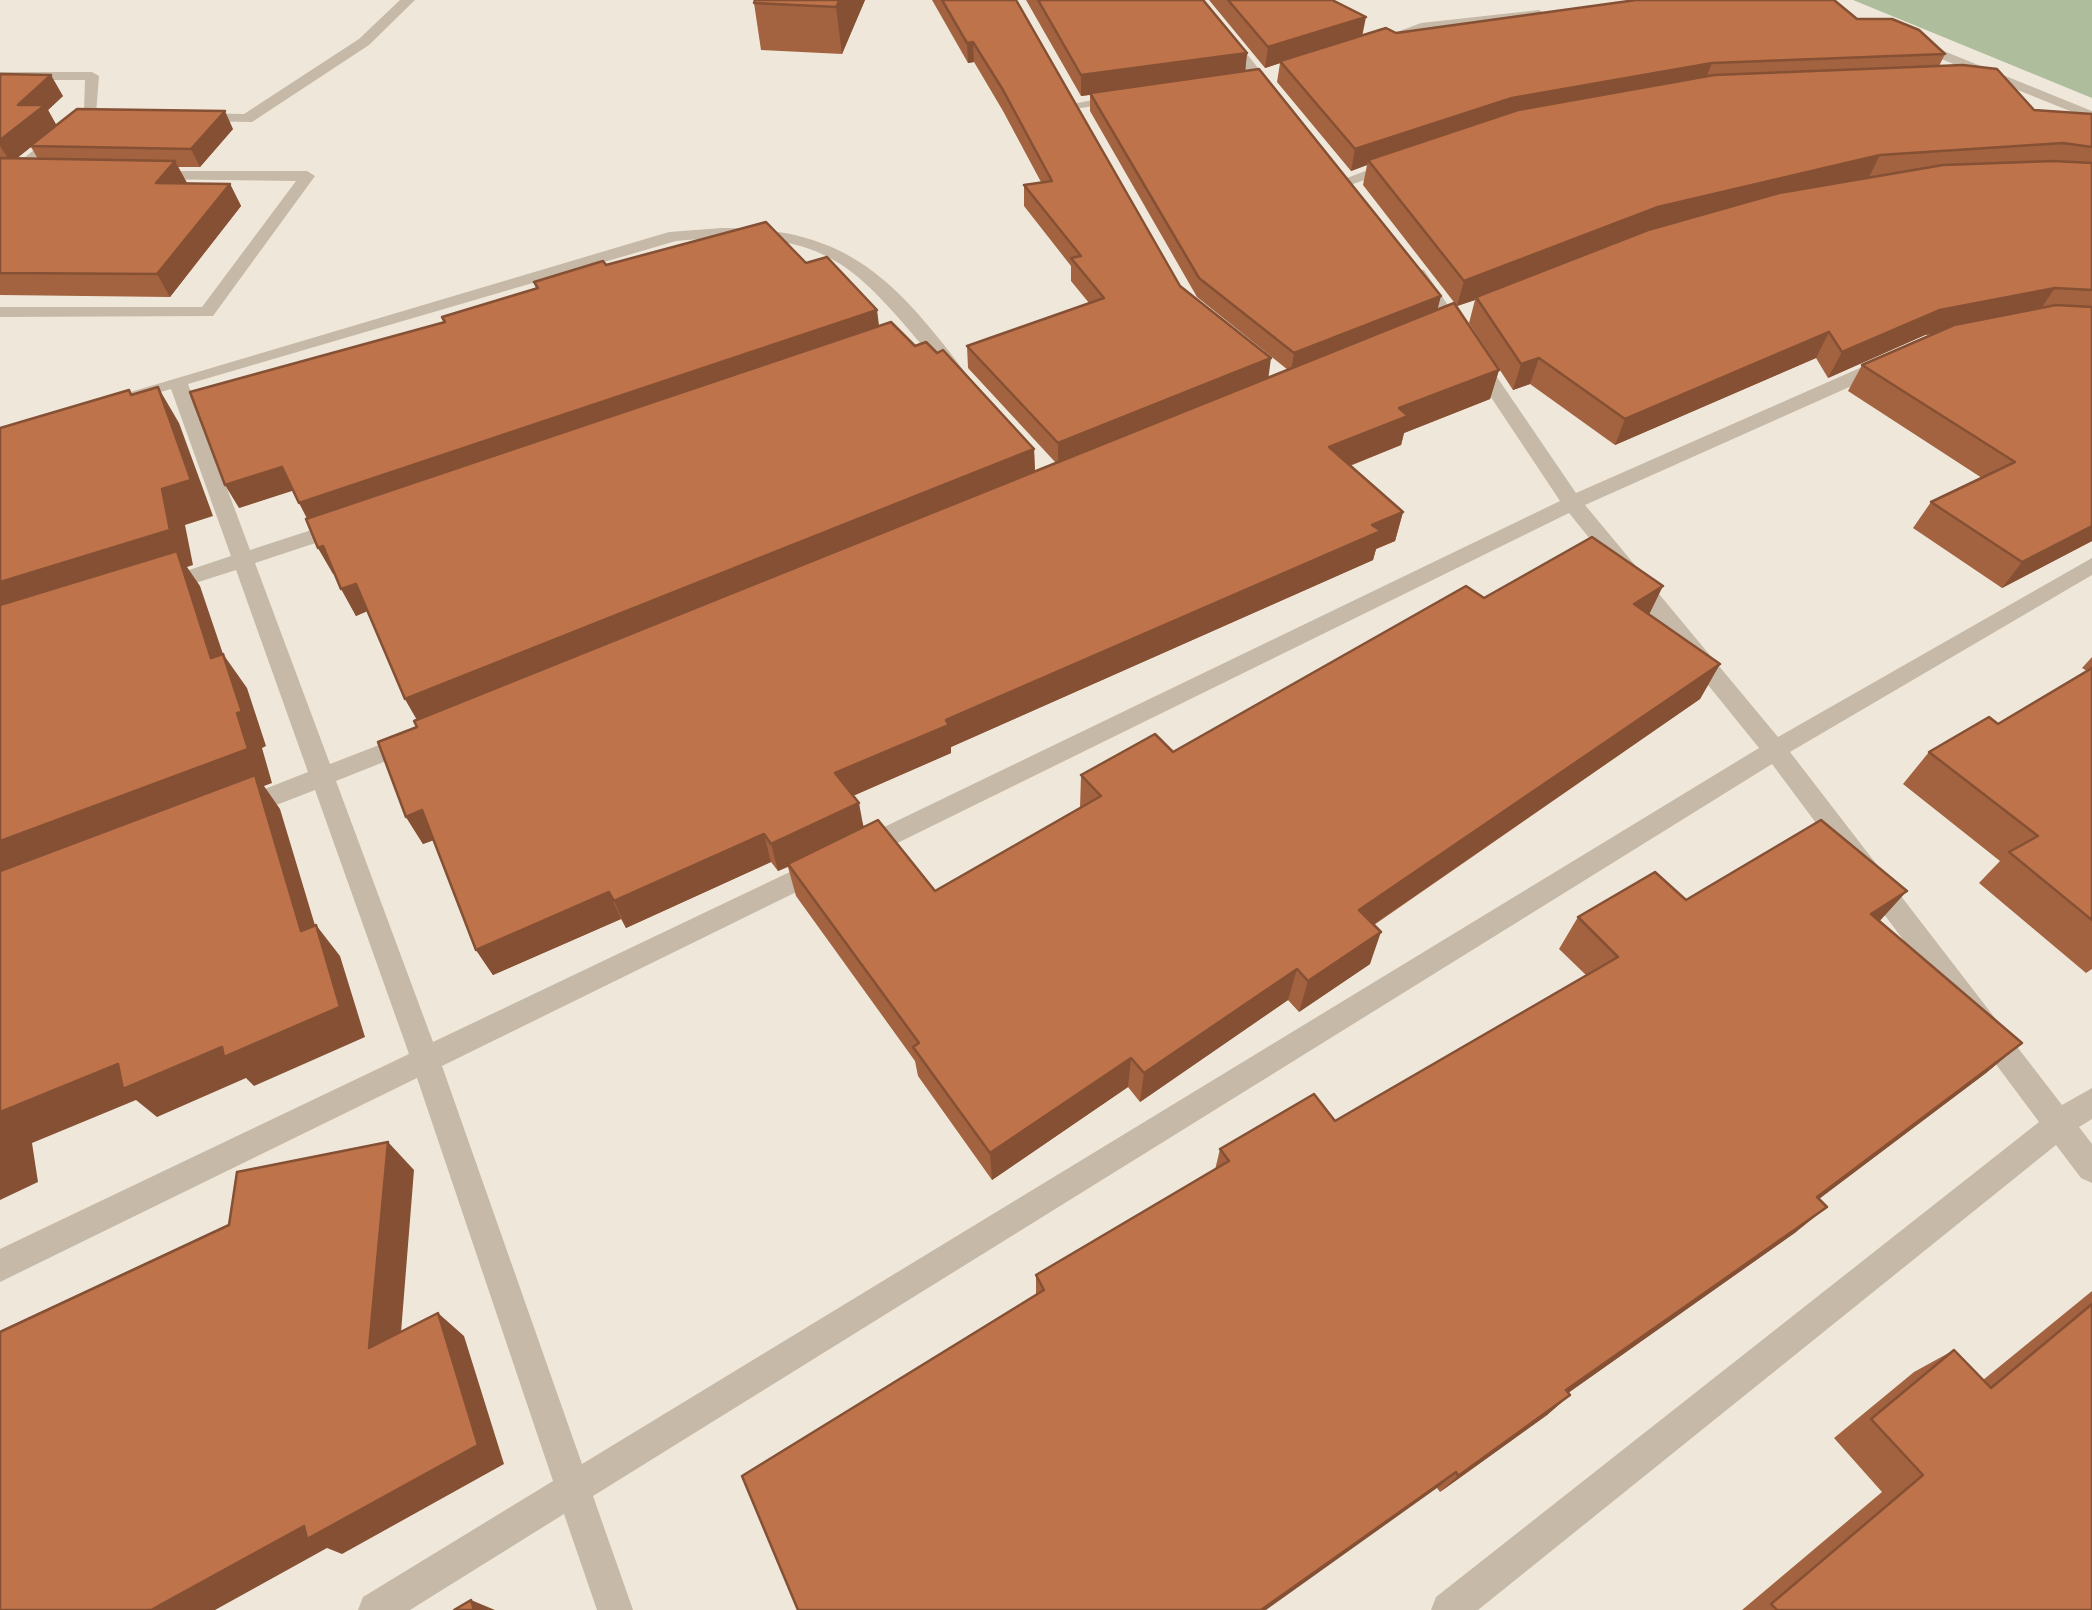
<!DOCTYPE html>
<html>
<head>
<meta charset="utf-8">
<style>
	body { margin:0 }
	canvas { display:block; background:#efe8da }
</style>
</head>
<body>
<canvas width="2092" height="1610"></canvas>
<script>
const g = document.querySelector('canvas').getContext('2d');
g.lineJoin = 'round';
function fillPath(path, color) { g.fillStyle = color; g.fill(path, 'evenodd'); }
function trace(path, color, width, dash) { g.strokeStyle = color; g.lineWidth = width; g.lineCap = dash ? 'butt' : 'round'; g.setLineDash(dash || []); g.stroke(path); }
const green = new Path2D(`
	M 1853,0 L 2092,0 L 2092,98 Z`);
const minor = new Path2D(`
	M 400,0 L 415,0 L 369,45 L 252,122 L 196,121 L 189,117 L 196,113 L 244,114 L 359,39 Z
	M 1190,0 L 1204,0 L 1278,93 L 1278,99 L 1268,99 Z
	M 1539,10 L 1546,14 L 1544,17 L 1423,31 L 1377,46 L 1370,42 L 1421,23 Z
	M 1914,39 L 2092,111 L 2092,120 L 1909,46 L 1909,40 Z
	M 0,72 L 92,72 L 99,76 L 96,114 L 15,178 L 9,176 L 9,170 L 84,110 L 85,80 L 0,80 Z
	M 1124,94 L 1129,95 L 1129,101 L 1074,109 L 1067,105 Z
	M 1397,159 L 1403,161 L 1403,167 L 1347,186 L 1339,181 Z
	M 141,171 L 307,171 L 315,176 L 213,316 L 0,317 L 0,307 L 202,307 L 296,181 L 147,179 L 141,177 Z
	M 722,228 C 849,227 896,281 969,377 L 967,381 L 953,381 C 854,268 839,226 676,241 L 188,384 L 250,550 L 345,519 L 355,526 L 352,531 L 255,563 L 330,764 L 410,733 L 422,742 L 419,748 L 336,781 L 433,1042 L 815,860 L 833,860 L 837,867 L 833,874 L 442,1066 L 582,1464 L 1759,748 L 1569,513 L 869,857 L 851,857 L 847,850 L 851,843 L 1560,501 L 1409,274 L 1418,269 L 1424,270 L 1576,493 L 1878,360 L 1892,360 L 1892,368 L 1585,505 L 1778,737 L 2092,558 L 2092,575 L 1790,752 L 2062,1105 L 2092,1088 L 2092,1119 L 2079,1127 L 2092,1144 L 2092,1183 L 2081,1178 L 2056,1145 L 1478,1610 L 1431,1610 L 1436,1597 L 2039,1122 L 1772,764 L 593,1496 L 633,1610 L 597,1610 L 564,1514 L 410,1610 L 358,1610 L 363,1597 L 553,1481 L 417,1078 L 0,1282 L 0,1249 L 409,1054 L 315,790 L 243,818 L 234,815 L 230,808 L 234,801 L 308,772 L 236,570 L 164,593 L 153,586 L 156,581 L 231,556 L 171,389 L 100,410 L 90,404 L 669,232 Z`);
const wall = new Path2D(`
	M 755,0 L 865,0 L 842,54 L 761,50 L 754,3 Z
	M 932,0 L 1016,0 L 1180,286 L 1268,377 L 1288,370 L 1197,297 L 1090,111 L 1090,95 L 1081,96 L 1026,0 L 1203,0 L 1247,53 L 1245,71 L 1438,309 L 1499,370 L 1490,399 L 1404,433 L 1401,445 L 1350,466 L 1403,512 L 1395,541 L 1376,549 L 1373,560 L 951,747 L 951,753 L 853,796 L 864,827 L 935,891 L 1080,808 L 1081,775 L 1173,752 L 1484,598 L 1649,614 L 1720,664 L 1700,699 L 1374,925 L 1370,964 L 1299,1012 L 1288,1000 L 1140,1102 L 1128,1087 L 992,1180 L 918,1076 L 915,1061 L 796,896 L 788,867 L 778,871 L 771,862 L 626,928 L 621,919 L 493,975 L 476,950 L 434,840 L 423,844 L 406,817 L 417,720 L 405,699 L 367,611 L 356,616 L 334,574 L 318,548 L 307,519 L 293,490 L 239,508 L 444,322 L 442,317 L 536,289 L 534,282 L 606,265 L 806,263 L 879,326 L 915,346 L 1034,449 L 1035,471 L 1056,463 L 968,368 L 967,346 L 1089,303 L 1071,281 L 1071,266 L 1024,206 L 1024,185 L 1041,182 L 1003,111 L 974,62 L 968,63 Z
	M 1209,0 L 1298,0 L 1363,35 L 1857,19 L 1945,54 L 1939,66 L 2034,110 L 2092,114 L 2092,541 L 2002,588 L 1913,528 L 1931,502 L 1982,478 L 1848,391 L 1862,365 L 1933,334 L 1925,335 L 1828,378 L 1816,358 L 1615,445 L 1530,384 L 1513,390 L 1469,323 L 1475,300 L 1457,306 L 1363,185 L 1367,165 L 1351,171 L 1277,82 L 1280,63 L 1265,68 Z
	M 0,74 L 63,96 L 48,110 L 56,125 L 233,129 L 200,167 L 178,167 L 187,183 L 230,184 L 241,206 L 170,297 L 0,295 ZM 31,147 L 38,159 L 17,158 Z
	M 2092,657 L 2092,969 L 2086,973 L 1979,883 L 2000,861 L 1903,784 L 1929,752 L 1998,724 L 2087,671 L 2082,668 Z
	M 1686,900 L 1879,921 L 2022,1043 L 1986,1073 L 1819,1199 L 1796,1232 L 1568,1393 L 1570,1395 L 1547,1415 L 1440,1492 L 1437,1488 L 1036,1295 L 1036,1275 L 1215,1170 L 1220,1149 L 1335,1121 L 1586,975 L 1559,949 L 1578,917 Z
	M 2092,1291 L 2092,1610 L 1742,1610 L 1882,1492 L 1834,1438 L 1914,1372 L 1954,1350 L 1983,1380 Z`);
const shadedWall = new Path2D(`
	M 840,0 L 865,0 L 842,54 L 836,7 Z
	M 1366,17 L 1362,37 L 1265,68 L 1268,47 Z
	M 973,42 L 974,62 L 968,63 L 967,43 Z
	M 1247,53 L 1245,73 L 1081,96 L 1081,75 Z
	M 1712,63 L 1704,83 L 1368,160 L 1367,165 L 1351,171 L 1355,149 L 1512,98 Z
	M 51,75 L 63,96 L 48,110 L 57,126 L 11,163 L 0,146 L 0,140 L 18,105 Z
	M 225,111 L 233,129 L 200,167 L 191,149 Z
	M 1880,155 L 1868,179 L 1476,297 L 1475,300 L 1457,306 L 1464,281 L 1658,207 Z
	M 175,161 L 187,183 L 156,183 Z
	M 230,184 L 241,206 L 170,297 L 157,274 Z
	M 2055,288 L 2038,313 L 1925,335 L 1828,378 L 1842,352 L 1940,310 Z
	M 1441,296 L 1436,315 L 1291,372 L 1294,353 Z
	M 877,310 L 880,333 L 312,526 L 299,503 Z
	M 1829,332 L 1816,358 L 1615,445 L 1625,419 Z
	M 1271,358 L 1268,381 L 1058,466 L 1058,443 Z
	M 1539,358 L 1530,384 L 1513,390 L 1521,364 Z
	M 1499,370 L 1490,399 L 1404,433 L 1401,445 L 1323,476 L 1329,447 L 1399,408 Z
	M 158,387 L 179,423 L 213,516 L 185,525 L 193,565 L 187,567 L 200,586 L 223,654 L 247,688 L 266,746 L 262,748 L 272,783 L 264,786 L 280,809 L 326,962 L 0,887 L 0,582 L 162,489 Z
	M 1034,449 L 1035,476 L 420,725 L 405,699 Z
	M 282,467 L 295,490 L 239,508 L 225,485 Z
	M 1403,512 L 1395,541 L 1376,549 L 1373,560 L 951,747 L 951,753 L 841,801 L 835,773 L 946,720 Z
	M 2092,526 L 2092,541 L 2002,588 L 2022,562 Z
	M 323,546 L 338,573 L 333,574 L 318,548 Z
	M 356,584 L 370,610 L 356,616 L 341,589 Z
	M 1663,586 L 1646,621 L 1634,604 Z
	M 1720,664 L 1700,699 L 1348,942 L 1359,910 Z
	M 859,803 L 864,830 L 778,871 L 771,844 Z
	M 422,810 L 439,838 L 423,844 L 406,817 Z
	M 764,834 L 771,862 L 626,928 L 614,901 Z
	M 1907,891 L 1877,924 L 1871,914 Z
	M 609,892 L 621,919 L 493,975 L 476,950 Z
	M 316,925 L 340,956 L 365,1037 L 254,1086 L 246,1078 L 157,1117 L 136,1100 L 32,1143 L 38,1182 L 0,1200 L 0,1112 Z
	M 1381,932 L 1370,964 L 1299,1012 L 1308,981 Z
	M 1297,969 L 1288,1000 L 1140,1102 L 1144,1073 Z
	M 2022,1043 L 1986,1073 L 1787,1223 L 1817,1197 Z
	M 1131,1058 L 1128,1087 L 992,1180 L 990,1153 Z
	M 388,1142 L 414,1170 L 398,1370 L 369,1348 Z
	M 1827,1207 L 1796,1232 L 1544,1410 L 1566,1390 Z
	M 438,1313 L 464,1336 L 504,1464 L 342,1554 L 327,1548 L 215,1610 L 151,1610 Z
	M 1570,1395 L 1547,1415 L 1440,1492 L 1458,1476 Z
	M 1456,1472 L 1437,1488 L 1266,1610 L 1261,1610 Z
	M 471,1600 L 495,1610 L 474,1610 Z`);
const building = new Path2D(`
	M 755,0 L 840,0 L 836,7 L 754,3 Z
	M 942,0 L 1016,0 L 1180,286 L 1271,358 L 1058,443 L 967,346 L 1104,298 L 1071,258 L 1081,256 L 1024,185 L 1052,181 L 1003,90 L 973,42 L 967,43 Z
	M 1038,0 L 1203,0 L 1247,53 L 1081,75 Z
	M 1228,0 L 1332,0 L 1366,17 L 1268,47 Z
	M 1636,0 L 1834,0 L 1857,19 L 1892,19 L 1919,30 L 1945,54 L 1712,63 L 1512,98 L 1355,149 L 1280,61 L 1386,28 L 1396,33 Z
	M 1963,65 L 1997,69 L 2034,110 L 2092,114 L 2092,147 L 2063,143 L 1880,155 L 1658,207 L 1464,281 L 1368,160 L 1518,110 L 1714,75 Z
	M 1259,69 L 1441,296 L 1294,353 L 1199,278 L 1090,93 Z
	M 0,74 L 51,75 L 18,105 L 45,105 L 0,140 Z
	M 77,109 L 225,111 L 191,149 L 30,146 Z
	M 0,158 L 175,161 L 156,183 L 230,184 L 157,274 L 0,273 Z
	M 2053,161 L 2092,163 L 2092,290 L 2055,288 L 1940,310 L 1842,352 L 1829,332 L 1625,419 L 1539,358 L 1521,364 L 1476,297 L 1648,230 L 1779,193 L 1943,165 Z
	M 766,222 L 806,263 L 827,257 L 877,310 L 299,503 L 282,467 L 225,485 L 190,392 L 445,322 L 442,317 L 538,288 L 534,282 L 603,261 L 606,265 Z
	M 1454,303 L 1499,370 L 1399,408 L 1408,416 L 1329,447 L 1403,512 L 1372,525 L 1381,531 L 946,720 L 949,725 L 835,773 L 859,803 L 771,844 L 764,834 L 614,901 L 609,892 L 476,950 L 422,810 L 406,817 L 378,742 L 417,727 L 414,721 Z
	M 2056,305 L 2092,307 L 2092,526 L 2022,562 L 1931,502 L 2015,462 L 1862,365 L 1954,325 Z
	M 891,322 L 915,346 L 926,342 L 937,353 L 943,350 L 1034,449 L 405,699 L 356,584 L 341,589 L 323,546 L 318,548 L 306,519 Z
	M 158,387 L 191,480 L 162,489 L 170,530 L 0,582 L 0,428 L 129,390 L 131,395 Z
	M 1592,537 L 1663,586 L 1634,604 L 1720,664 L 1359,910 L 1381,932 L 1308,981 L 1297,969 L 1144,1073 L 1131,1058 L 990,1153 L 913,1047 L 919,1043 L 788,864 L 878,820 L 935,891 L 1101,796 L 1081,775 L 1155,734 L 1173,752 L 1466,586 L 1484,598 Z
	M 177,551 L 211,658 L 223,654 L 242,712 L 237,713 L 248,749 L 0,841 L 0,605 Z
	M 2092,668 L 2092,920 L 2009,852 L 2038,836 L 1929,752 L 1989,717 L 1998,724 Z
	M 255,775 L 301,931 L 316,925 L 340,1007 L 224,1057 L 222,1047 L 123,1089 L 118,1064 L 0,1112 L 0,871 Z
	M 1821,820 L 1907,891 L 1871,914 L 2022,1043 L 1817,1197 L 1827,1207 L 1566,1390 L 1570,1395 L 1458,1476 L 1456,1472 L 1261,1610 L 798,1610 L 742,1476 L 1044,1290 L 1036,1275 L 1229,1161 L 1220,1149 L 1314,1094 L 1335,1121 L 1618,957 L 1578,917 L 1655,872 L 1686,900 Z
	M 388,1142 L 369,1348 L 438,1313 L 478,1445 L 307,1539 L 304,1526 L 151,1610 L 0,1610 L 0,1332 L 229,1225 L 237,1172 Z
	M 2092,1304 L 2092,1610 L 1777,1610 L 1771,1604 L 1923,1475 L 1871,1419 L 1954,1350 L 1991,1388 Z
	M 471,1600 L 474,1610 L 454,1610 Z`);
fillPath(green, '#aebd9b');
fillPath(minor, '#c7b9a7');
fillPath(wall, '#a36340');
fillPath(shadedWall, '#855034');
fillPath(building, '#be734a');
trace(building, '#855034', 2.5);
</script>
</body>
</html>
